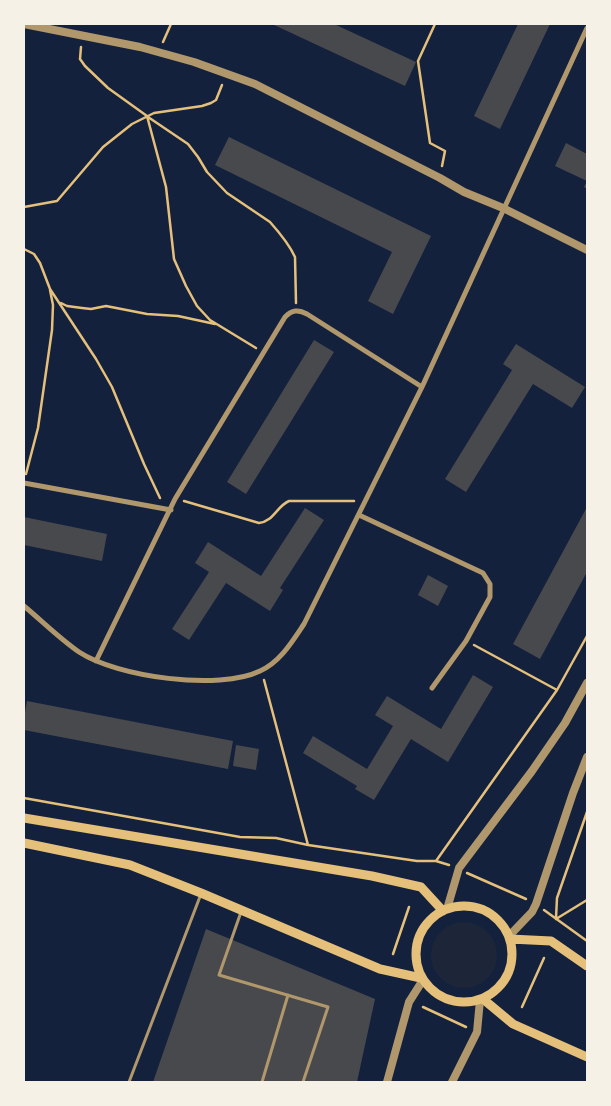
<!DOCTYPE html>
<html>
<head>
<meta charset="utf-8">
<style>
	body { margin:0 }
	#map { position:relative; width:611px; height:1106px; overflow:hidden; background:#14213d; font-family:"Work Sans",sans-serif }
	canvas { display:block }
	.frame { position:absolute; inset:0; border:25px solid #f6f1e7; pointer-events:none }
</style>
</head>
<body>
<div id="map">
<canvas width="611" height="1106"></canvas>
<div class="frame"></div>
</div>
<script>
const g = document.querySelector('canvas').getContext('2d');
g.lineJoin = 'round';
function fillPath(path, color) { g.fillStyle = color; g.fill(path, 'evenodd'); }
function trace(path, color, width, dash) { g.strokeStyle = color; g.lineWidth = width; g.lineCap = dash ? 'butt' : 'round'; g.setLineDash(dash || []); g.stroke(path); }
const green = new Path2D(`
	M431 955a33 33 0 1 1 66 0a33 33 0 1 1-66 0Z`);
const building = new Path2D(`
	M 272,24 L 334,24 L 416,62 L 405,86 Z
	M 518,24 L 550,24 L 500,129 L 474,116 Z
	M 229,137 L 431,236 L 393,314 L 368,301 L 392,252 L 215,165 Z
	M 566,143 L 587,154 L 587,189 L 584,187 L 587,181 L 555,166 Z
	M 314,340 L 334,352 L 246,494 L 227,482 Z
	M 516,344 L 585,387 L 572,408 L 533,384 L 466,492 L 445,479 L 512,370 L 503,364 Z
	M 587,507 L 587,572 L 540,659 L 513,644 Z
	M 305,508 L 324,520 L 280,588 L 283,590 L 270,611 L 226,583 L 189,640 L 172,629 L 209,572 L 195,563 L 208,542 L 261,576 Z
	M 24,517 L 107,534 L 102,561 L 24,545 Z
	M 428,575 L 448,586 L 438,606 L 418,595 Z
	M 473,675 L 493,687 L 448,762 L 411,739 L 374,800 L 355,789 L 357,786 L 303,753 L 313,736 L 367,769 L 393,726 L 375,715 L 387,696 L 441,729 Z
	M 27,701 L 233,741 L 228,769 L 24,730 L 24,718 Z
	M 236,745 L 259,749 L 256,770 L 233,766 Z
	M 206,929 L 375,999 L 357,1082 L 153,1082 Z`);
const path = new Path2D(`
	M 435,24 L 418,61 L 430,143 L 445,151 L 442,166
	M 163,42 L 171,24
	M 81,47 L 80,59 L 85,66 L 108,88 L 147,116 L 166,187 L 174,259 L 186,286 L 197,306 L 210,320 L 256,348
	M 148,117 L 188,144 L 198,157 L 207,172 L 227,193 L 270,222 C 278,231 290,246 295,257 L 296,303
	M 24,207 L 57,201 L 103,147 L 132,124 L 154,113 L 202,106 L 211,103 L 216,100 L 222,85
	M 24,249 L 34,254 L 40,263 L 50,289 L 96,359 L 112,387 L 144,464 L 160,498
	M 61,303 L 67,306 L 82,308 L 91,309 L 106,306 L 147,314 L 178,316 L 215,324
	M 26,474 L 38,428 L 52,330 L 53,305 L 50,290
	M 184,501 L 259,523 C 273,522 277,506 289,501 L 354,501
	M 474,645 L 557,690
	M 264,680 L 308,845
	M 24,798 L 240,837 L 276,838 L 308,845 L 417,861 L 436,861 L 449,865
	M 436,861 L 557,690 L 587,636
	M 467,873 L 526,899
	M 544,910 L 587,941
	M 556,918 L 557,898 L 587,812
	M 556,919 L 587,900
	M 393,954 L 409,907
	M 423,1007 L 466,1027
	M 522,1007 L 544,958`);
const service = new Path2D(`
	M 241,912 L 219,975 L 328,1007 L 303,1082
	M 129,1082 L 201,894
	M 262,1082 L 288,995`);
const minor = new Path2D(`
	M 24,483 L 171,510
	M 359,515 L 483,573 L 490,584 L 490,597 L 466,641 L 432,688
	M 24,606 C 42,621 60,639 79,652 C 117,677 219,691 260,671 C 280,662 292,642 304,624 L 422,387 L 587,28
	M 96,661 L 175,499 L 285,317 C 292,310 298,309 307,314 L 422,387`);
const tertiary = new Path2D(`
	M 24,24 L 140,47 L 194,62 L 255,84 L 440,178 L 464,192 L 503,208 L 587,250
	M 447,909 L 459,868 L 532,771 L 565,723 L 587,683
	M 509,936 L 532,912 L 536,904 L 573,793 L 587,757
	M 387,1082 L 409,1002 L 423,980
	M 452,1082 L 477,1032 L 480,1000`);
const secondary = new Path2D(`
	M 24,818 L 372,876 L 421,887 L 443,911
	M 24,843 L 130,865 L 201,893 L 380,969 L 421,978
	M416 954a48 48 0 1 1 96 0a48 48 0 1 1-96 0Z
	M 510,939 L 551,941 L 587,966
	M 483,999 L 513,1024 L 587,1057`);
fillPath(green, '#1d2539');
fillPath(building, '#48494c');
trace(path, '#e5c07b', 2.5);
trace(service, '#b1986c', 3);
trace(minor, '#b1986c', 5);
trace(tertiary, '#b1986c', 8);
trace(secondary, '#e5c07b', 9);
</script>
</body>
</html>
